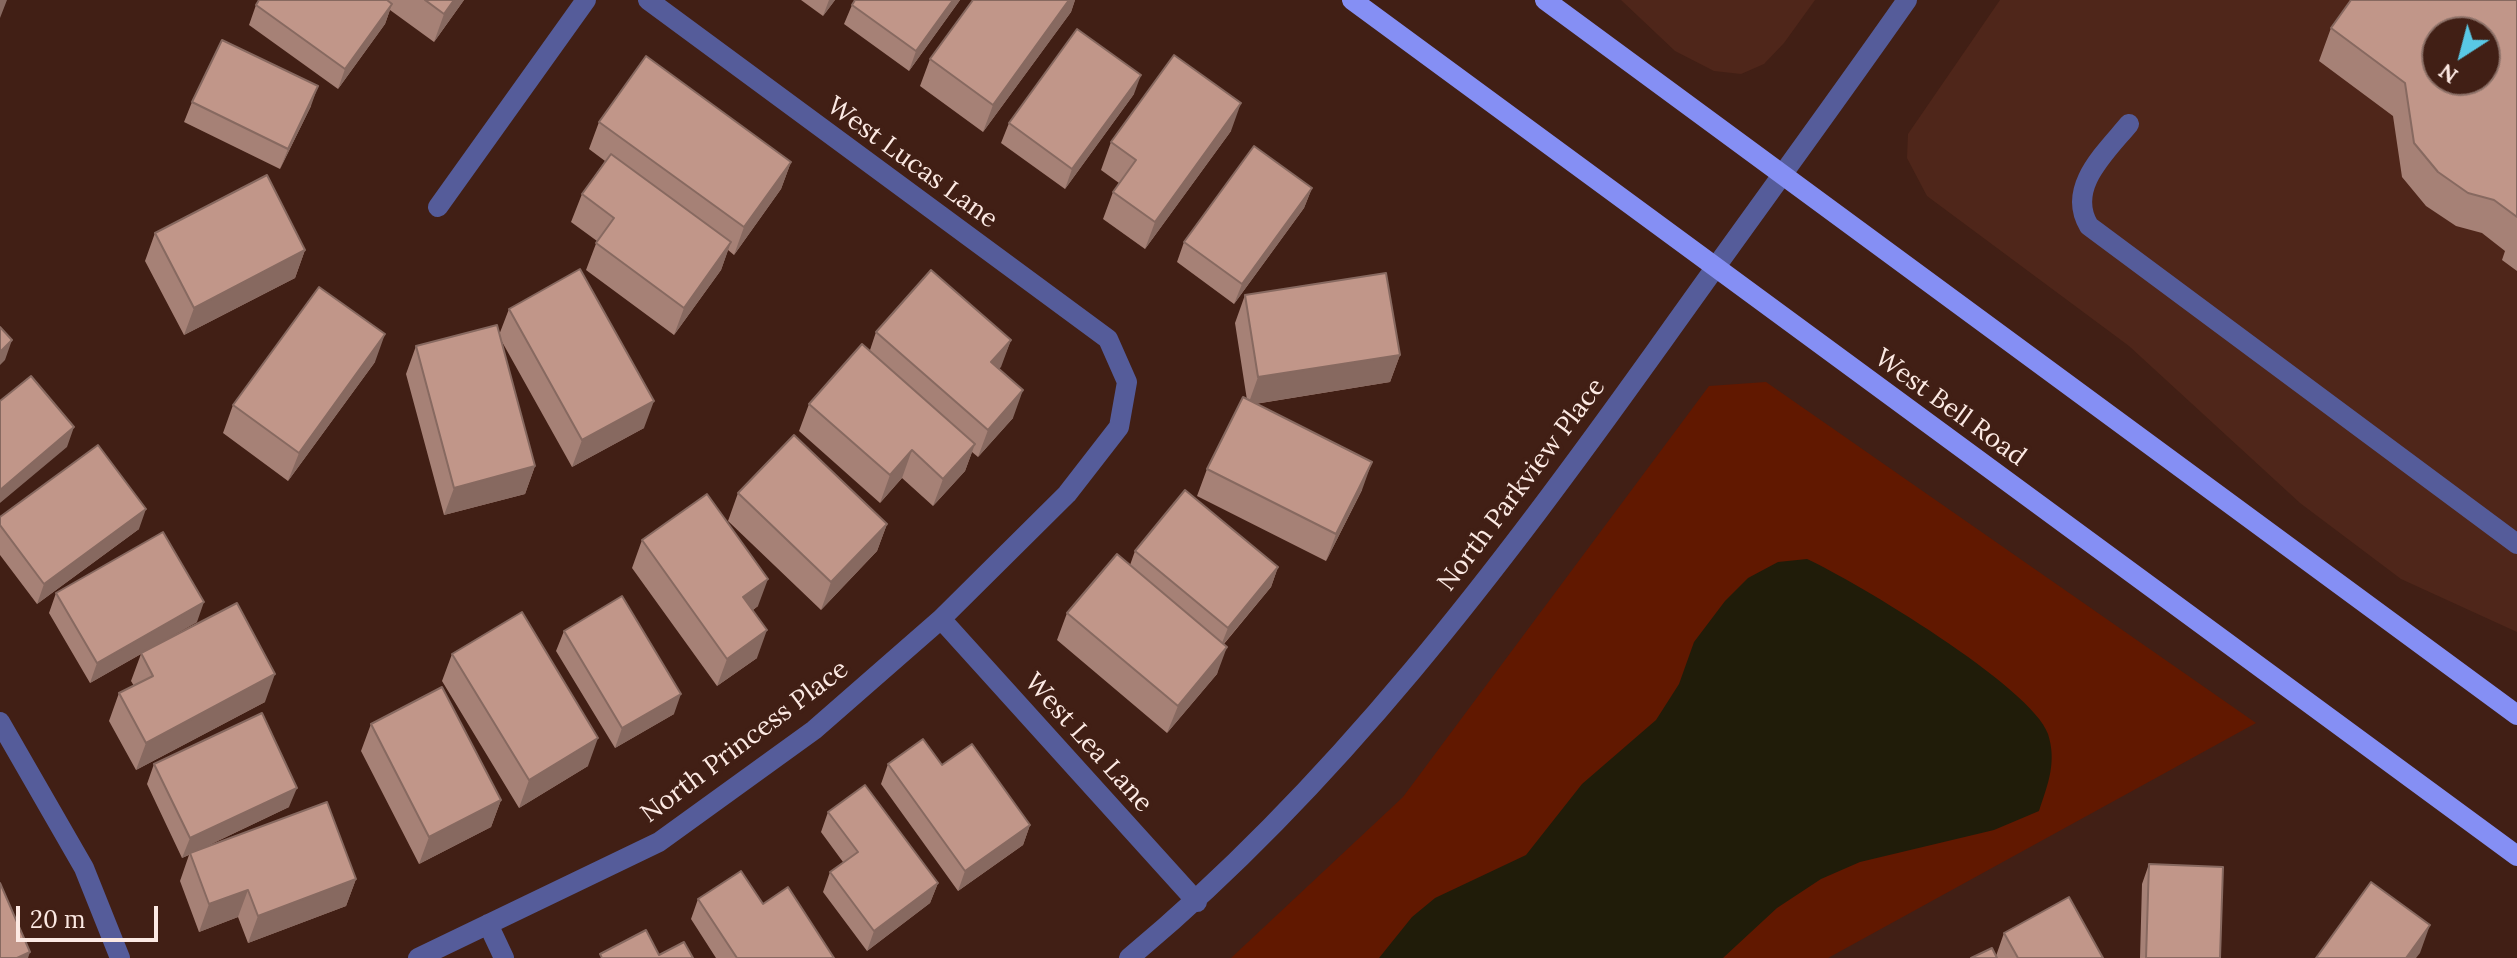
<!DOCTYPE html>
<html>
<head>
<meta charset="utf-8">
<style>
	body { margin:0 }
	#map { position:relative; width:2517px; height:958px; overflow:hidden; background:#411f15; font-family:Lora,serif }
	canvas { display:block }
	.north { position:absolute; left:2421px; top:16px; width:80px; height:80px; box-sizing:border-box; background:#411f15; border:2px solid #8c7067; border-radius:50%; rotate:216deg; font-size:22px; font-weight:700; line-height:32px; text-align:center; color:#fce9e3 }
	.north::after { content:''; display:block; margin:auto; width:28px; height:36px; background:#59c8e5; clip-path:polygon(50% 0,100% 100%,50% 72%,0 100%) }
	.scale { position:absolute; left:16px; top:906px; width:142px; height:36px; box-sizing:border-box; border:4px solid #fce9e3; border-top:0; padding-left:10px; font-size:24px; line-height:28px; white-space:nowrap; color:#fce9e3; -webkit-text-stroke:6px #411f15; paint-order:stroke }
</style>
</head>
<body>
<div id="map">
<canvas width="2517" height="958"></canvas>
<div class="north">N</div>
<div class="scale">20 m</div>
</div>
<script>
const g = document.querySelector('canvas').getContext('2d');
g.lineJoin = 'round';
function fillPath(path, color) { g.fillStyle = color; g.fill(path, 'evenodd'); }
function trace(path, color, width, dash) { g.strokeStyle = color; g.lineWidth = width; g.lineCap = dash ? 'butt' : 'round'; g.setLineDash(dash || []); g.stroke(path); }
function write(font, color, halo, rows, align = 'center') {
  g.font = font + ' Lora,serif'; g.lineWidth = 8; g.setLineDash([]); g.textBaseline = 'middle'; g.strokeStyle = halo; g.fillStyle = color; for (const [text, x, y, turn = 0] of rows) {
    g.save(); g.translate(x, y); g.rotate((+turn || 0) * Math.PI / 180); g.textAlign = isNaN(turn) ? turn : align; if (halo) g.strokeText(text, 0, 0); g.fillText(text, 0, 0); g.restore();
  }
}
const built = new Path2D(`
	M 1621,0 L 1815,0 L 1784,43 L 1764,64 L 1741,74 L 1714,71 L 1675,51 Z
	M 2000,0 L 2517,0 L 2517,632 L 2401,579 L 2300,503 L 2129,346 L 1927,196 L 1907,158 L 1908,134 ZM 2437,32 L 2485,32 L 2485,80 L 2437,80 Z`);
const green = new Path2D(`
	M 1766,382 L 2256,723 L 1828,958 L 1231,958 L 1403,797 L 1709,386 Z`);
const water = new Path2D(`
	M 1807,559 C 1855,581 2032,687 2048,734 C 2057,762 2048,784 2039,811 L 1994,830 L 1860,862 L 1821,879 L 1777,908 L 1723,958 L 1379,958 L 1412,917 L 1435,898 L 1526,855 L 1582,784 L 1656,720 L 1679,684 L 1694,642 L 1725,601 L 1748,578 L 1778,562 Z`);
const service = new Path2D(`
	M 2129,124 C 2105,153 2066,188 2089,226 L 2517,544`);
const minor = new Path2D(`
	M 438,207 L 586,0
	M 941,619 L 1197,902
	M 0,722 L 84,868 L 120,958
	M 488,924 L 504,958
	M 418,958 L 659,842 L 814,730 L 941,619 L 1067,494 L 1119,427 L 1127,382 L 1108,339 L 648,0`);
const tertiary = new Path2D(`
	M 1129,958 C 1337,785 1500,568 1657,349 C 1740,232 1825,117 1907,0`);
const primary = new Path2D(`
	M 1352,0 L 2517,856
	M 1545,0 L 2517,715`);
const wall = new Path2D(`
	M 259,0 L 464,0 L 434,42 L 390,10 L 385,24 L 338,89 L 249,25 L 256,5 Z
	M 801,0 L 835,0 L 823,16 Z
	M 960,0 L 909,71 L 844,24 L 852,5 Z
	M 973,0 L 1075,0 L 1071,12 L 983,132 L 920,86 L 930,59 Z
	M 2517,0 L 2517,271 L 2502,260 L 2505,251 L 2482,233 L 2456,226 L 2426,206 L 2402,177 L 2393,116 L 2319,61 L 2331,28 Z
	M 1134,94 L 1065,189 L 1001,143 L 1009,123 Z
	M 192,102 L 311,106 L 280,169 L 184,122 Z
	M 599,122 L 791,162 L 781,189 L 734,255 L 728,250 L 721,270 L 674,335 L 586,270 L 597,241 L 571,222 L 582,194 L 605,161 L 589,149 Z
	M 1231,131 L 1145,249 L 1103,219 L 1113,192 L 1119,183 L 1101,170 L 1111,142 Z
	M 1312,188 L 1304,208 L 1234,304 L 1177,262 L 1184,242 Z
	M 155,233 L 305,250 L 295,278 L 184,335 L 145,261 Z
	M 1245,295 L 1400,355 L 1390,382 L 1255,404 L 1362,490 L 1326,561 L 1197,496 L 1207,469 L 1247,400 L 1235,323 Z
	M 509,309 L 644,428 L 572,467 L 501,340 L 535,466 L 525,494 L 444,515 L 406,374 L 416,346 L 499,335 Z
	M 876,332 L 1011,340 L 999,369 L 1013,418 L 978,457 L 972,452 L 965,471 L 933,506 L 902,478 L 880,503 L 799,431 L 809,404 L 870,350 Z
	M 375,362 L 288,481 L 223,433 L 233,405 Z
	M 738,493 L 887,524 L 877,551 L 821,610 L 728,521 Z
	M 0,517 L 139,529 L 37,604 L 0,555 Z
	M 642,540 L 758,606 L 753,610 L 757,658 L 717,686 L 632,568 Z
	M 1135,551 L 1278,567 L 1271,587 L 1224,644 L 1217,674 L 1167,733 L 1057,640 L 1067,613 L 1130,565 Z
	M 56,593 L 197,622 L 152,647 L 265,702 L 136,770 L 109,721 L 119,693 L 134,686 L 131,681 L 141,654 L 90,683 L 49,613 Z
	M 564,631 L 674,714 L 615,748 L 556,651 Z
	M 452,654 L 588,766 L 519,808 L 442,681 Z
	M 371,724 L 501,800 L 491,827 L 419,864 L 361,751 Z
	M 154,764 L 289,807 L 203,848 L 356,879 L 346,906 L 248,943 L 238,917 L 199,932 L 180,881 L 189,855 L 182,858 L 147,784 Z
	M 888,764 L 942,765 L 1030,825 L 1023,845 L 958,891 L 881,784 Z
	M 828,812 L 938,883 L 930,903 L 867,951 L 823,892 L 830,872 L 843,862 L 821,832 Z
	M 2149,864 L 2220,958 L 2140,958 L 2142,884 Z
	M 698,899 L 763,904 L 834,958 L 716,958 L 691,919 Z
	M 2004,933 L 2103,958 L 1971,958 L 1996,956 Z`);
const shadedWall = new Path2D(`
	M 0,0 L 7,0 L 0,18 Z
	M 454,0 L 464,0 L 434,42 L 444,14 Z
	M 829,0 L 835,0 L 823,16 Z
	M 953,0 L 960,0 L 909,71 L 916,51 Z
	M 1069,0 L 1075,0 L 1071,12 L 983,132 L 993,105 Z
	M 392,4 L 385,24 L 338,89 L 345,69 Z
	M 1141,75 L 1134,94 L 1065,189 L 1072,169 Z
	M 318,86 L 311,106 L 280,169 L 288,149 Z
	M 1241,103 L 1231,131 L 1145,249 L 1155,222 Z
	M 791,162 L 781,189 L 734,255 L 744,227 Z
	M 1312,188 L 1304,208 L 1234,304 L 1242,284 Z
	M 731,242 L 721,270 L 674,335 L 684,308 Z
	M 305,250 L 295,278 L 184,335 L 194,308 Z
	M 385,334 L 375,362 L 288,481 L 299,453 Z
	M 12,340 L 5,360 L 0,365 L 0,352 Z
	M 1011,340 L 1001,367 L 981,389 L 991,362 Z
	M 1400,355 L 1390,382 L 1248,405 L 1258,377 Z
	M 1023,390 L 1013,418 L 978,457 L 988,430 Z
	M 654,401 L 644,428 L 572,467 L 582,440 Z
	M 74,427 L 67,447 L 0,503 L 0,490 Z
	M 975,444 L 965,471 L 933,506 L 943,479 Z
	M 912,450 L 902,478 L 880,503 L 890,475 Z
	M 1372,462 L 1362,490 L 1326,561 L 1336,534 Z
	M 535,466 L 525,494 L 444,515 L 454,488 Z
	M 146,509 L 139,529 L 37,604 L 44,584 Z
	M 887,524 L 877,551 L 821,610 L 831,582 Z
	M 1278,567 L 1271,587 L 1220,648 L 1228,628 Z
	M 768,579 L 758,606 L 733,624 L 743,597 Z
	M 204,602 L 197,622 L 90,683 L 97,663 Z
	M 767,630 L 757,658 L 717,686 L 727,659 Z
	M 1227,647 L 1217,674 L 1167,733 L 1178,706 Z
	M 275,674 L 265,702 L 136,770 L 146,743 Z
	M 681,694 L 674,714 L 615,748 L 622,728 Z
	M 598,738 L 588,766 L 519,808 L 529,780 Z
	M 297,788 L 289,807 L 182,858 L 190,838 Z
	M 501,800 L 491,827 L 419,864 L 429,837 Z
	M 1030,825 L 1023,845 L 958,891 L 965,871 Z
	M 356,879 L 346,906 L 248,943 L 258,916 Z
	M 938,883 L 930,903 L 867,951 L 874,931 Z
	M 248,890 L 238,917 L 199,932 L 209,904 Z
	M 2430,925 L 2420,953 L 2416,958 L 2406,958 Z
	M 30,952 L 28,958 L 17,958 Z`);
const building = new Path2D(`
	M 259,0 L 387,0 L 392,4 L 345,69 L 256,5 Z
	M 425,0 L 454,0 L 444,14 Z
	M 855,0 L 953,0 L 916,51 L 852,5 Z
	M 973,0 L 1069,0 L 993,105 L 930,59 Z
	M 2351,0 L 2517,0 L 2517,217 L 2494,200 L 2468,193 L 2438,172 L 2414,143 L 2405,83 L 2331,28 ZM 2437,32 L 2485,32 L 2485,80 L 2437,80 Z
	M 1077,29 L 1141,75 L 1072,169 L 1009,123 Z
	M 222,40 L 318,86 L 288,149 L 192,102 Z
	M 1174,55 L 1241,103 L 1155,222 L 1113,192 L 1136,160 L 1111,142 Z
	M 646,56 L 791,162 L 744,227 L 599,122 Z
	M 1254,146 L 1312,188 L 1242,284 L 1184,242 Z
	M 611,154 L 731,242 L 684,308 L 596,243 L 614,218 L 582,194 Z
	M 267,175 L 305,250 L 194,308 L 155,233 Z
	M 580,269 L 654,401 L 582,440 L 509,309 Z
	M 931,270 L 1011,340 L 991,362 L 1023,390 L 988,430 L 876,332 Z
	M 1386,273 L 1400,355 L 1258,377 L 1245,295 Z
	M 319,287 L 385,334 L 299,453 L 233,405 Z
	M 497,325 L 535,466 L 454,488 L 416,346 Z
	M 0,327 L 12,340 L 0,352 Z
	M 862,344 L 975,444 L 943,479 L 912,450 L 890,475 L 809,404 Z
	M 31,376 L 74,427 L 0,490 L 0,401 Z
	M 1243,397 L 1372,462 L 1336,534 L 1207,469 Z
	M 794,435 L 887,524 L 831,582 L 738,493 Z
	M 98,445 L 146,509 L 44,584 L 0,525 L 0,517 Z
	M 1185,490 L 1278,567 L 1228,628 L 1135,551 Z
	M 707,494 L 768,579 L 743,597 L 767,630 L 727,659 L 642,540 Z
	M 163,532 L 204,602 L 97,663 L 56,593 Z
	M 1117,554 L 1227,647 L 1178,706 L 1067,613 Z
	M 622,596 L 681,694 L 622,728 L 564,631 Z
	M 237,603 L 275,674 L 146,743 L 119,693 L 153,676 L 141,653 Z
	M 522,612 L 598,738 L 529,780 L 452,654 Z
	M 442,687 L 501,800 L 429,837 L 371,724 Z
	M 262,713 L 297,788 L 190,838 L 154,764 Z
	M 923,739 L 942,765 L 972,744 L 1030,825 L 965,871 L 888,764 Z
	M 865,785 L 938,883 L 874,931 L 830,872 L 858,852 L 828,812 Z
	M 327,802 L 356,879 L 258,916 L 248,890 L 209,904 L 190,853 Z
	M 2149,864 L 2223,867 L 2220,958 L 2146,958 Z
	M 741,871 L 763,904 L 788,887 L 834,958 L 737,958 L 698,899 Z
	M 2371,882 L 2430,925 L 2406,958 L 2316,958 Z
	M 0,883 L 30,952 L 17,958 L 0,958 Z
	M 2069,897 L 2103,958 L 2018,958 L 2004,933 Z
	M 646,930 L 659,955 L 684,942 L 693,958 L 602,958 L 600,954 Z
	M 1992,948 L 1997,958 L 1971,958 Z`);
const streetNames = [
	["West Lucas Lane",912,163,36],
	["West Bell Road",1950,408,36],
	["North Parkview Place",1522,485,-53],
	["North Princess Place",745,742,-37],
	["West Lea Lane",1088,743,48]
];
fillPath(built, '#4f261a');
fillPath(green, '#611800');
fillPath(water, '#201c09');
trace(service, '#555c9a', 20);
trace(minor, '#555c9a', 20);
trace(tertiary, '#555c9a', 20);
trace(primary, '#858ff4', 20);
fillPath(wall, '#a68176');
fillPath(shadedWall, '#876960');
fillPath(building, '#c19689');
trace(building, '#876960', 2);
write('26px', '#fce9e3', '#411f15', streetNames);
</script>
</body>
</html>
